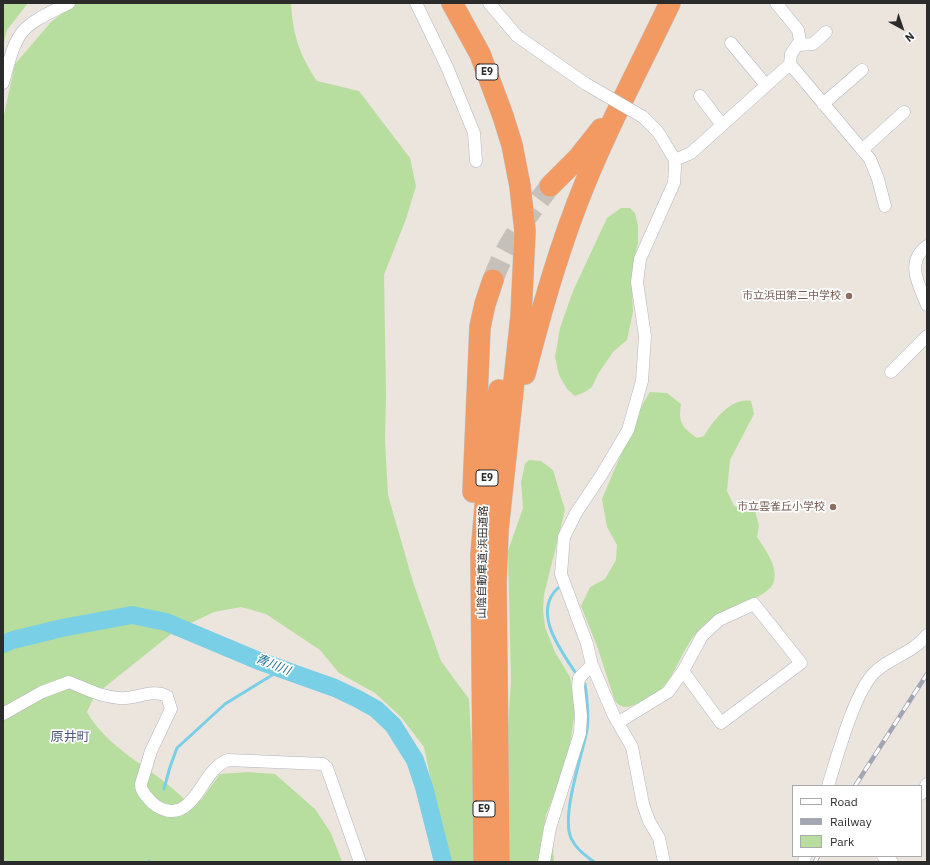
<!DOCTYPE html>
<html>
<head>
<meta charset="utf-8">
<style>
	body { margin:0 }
	#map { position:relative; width:930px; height:865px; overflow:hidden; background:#ece5de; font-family:"IBM Plex Sans",sans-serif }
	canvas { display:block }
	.frame { position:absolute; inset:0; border:4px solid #2b2b2b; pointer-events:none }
	.legend { position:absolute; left:792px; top:785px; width:130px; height:72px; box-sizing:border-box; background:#fff; border:1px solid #aaa; margin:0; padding:5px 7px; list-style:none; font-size:12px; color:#2b2b2b }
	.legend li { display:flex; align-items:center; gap:8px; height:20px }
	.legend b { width:20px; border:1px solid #aaa }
	.north { position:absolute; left:882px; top:8px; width:40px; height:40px; -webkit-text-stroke:3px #fff; paint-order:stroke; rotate:140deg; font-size:11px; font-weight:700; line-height:16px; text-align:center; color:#2b2b2b }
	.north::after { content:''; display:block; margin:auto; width:14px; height:18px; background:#2b2b2b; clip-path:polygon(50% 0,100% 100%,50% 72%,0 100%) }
</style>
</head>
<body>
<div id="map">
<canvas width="930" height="865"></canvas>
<div class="frame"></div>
<ul class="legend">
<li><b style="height:5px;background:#fff"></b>Road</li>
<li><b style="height:5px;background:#a1a5b4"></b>Railway</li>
<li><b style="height:11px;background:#b7de9e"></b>Park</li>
</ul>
<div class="north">N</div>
</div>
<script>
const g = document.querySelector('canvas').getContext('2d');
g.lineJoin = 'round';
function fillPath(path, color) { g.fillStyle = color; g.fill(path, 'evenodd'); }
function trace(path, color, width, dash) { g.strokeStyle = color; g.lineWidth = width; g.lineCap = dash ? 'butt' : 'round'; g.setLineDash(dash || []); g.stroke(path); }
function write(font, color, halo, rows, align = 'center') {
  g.font = font + ' "IBM Plex Sans","Noto Sans JP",sans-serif'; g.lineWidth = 3.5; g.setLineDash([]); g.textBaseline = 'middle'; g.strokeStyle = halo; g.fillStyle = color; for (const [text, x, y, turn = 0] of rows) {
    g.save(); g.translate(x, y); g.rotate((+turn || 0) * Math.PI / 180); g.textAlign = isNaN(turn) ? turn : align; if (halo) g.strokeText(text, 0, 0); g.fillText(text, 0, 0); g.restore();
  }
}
const green = new Path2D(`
	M 3,3 L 28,3 L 7,30 L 3,46 Z
	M 76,3 L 291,3 C 293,35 299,54 317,81 L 359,91 L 410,158 L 416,186 L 406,219 L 384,275 L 386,394 L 385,440 L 388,495 L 413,582 L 441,661 L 469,699 L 471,738 L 476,758 L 506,754 L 511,682 L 508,551 L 523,508 L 521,482 L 525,464 L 529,460 L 541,461 L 553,470 L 565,510 L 544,595 L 543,610 L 545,627 L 555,652 L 570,677 L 574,696 L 574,717 L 571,739 L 562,774 L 546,815 L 543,833 L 553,847 L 554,862 L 448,862 L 424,747 L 401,717 L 375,693 L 339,673 L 320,650 L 266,614 L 241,607 L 214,612 L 176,630 L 95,695 L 87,712 C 108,750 154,768 184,799 L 201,800 L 220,774 L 248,772 L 275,774 L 315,809 L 331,833 L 342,862 L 3,862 L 3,119 L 15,64 L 51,22 Z
	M 621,208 L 630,208 L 635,213 L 638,226 L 638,243 L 635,255 L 632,287 L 633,312 L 627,340 L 613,352 L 598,374 L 592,387 L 585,392 L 575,396 L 567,389 L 559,375 L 555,357 L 560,328 L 573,291 L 607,218 Z
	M 650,392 L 667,393 L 681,404 C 678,423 682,427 697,438 L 704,436 C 713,421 731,397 751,401 L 754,414 L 730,460 L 727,491 L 734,506 L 755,511 L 759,526 L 757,537 C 765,549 780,569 773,584 C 766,597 734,607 721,613 C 713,617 702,626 697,632 C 673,662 676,689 636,704 C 627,708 622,709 615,701 L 597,646 L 581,606 L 590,587 L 605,579 L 616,560 L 617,545 L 607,527 L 602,499 L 642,405 Z`);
const stream = new Path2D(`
	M 558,588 C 532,612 560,649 575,672
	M 585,684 C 587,698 589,716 587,730 C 582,756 561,815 571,838 C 576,849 585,855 594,862
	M 164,789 L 170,767 L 177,748 L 225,704 L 282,669
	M 149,862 L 149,861`);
const river = new Path2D(`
	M 3,644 L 13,640 L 62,628 L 132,615 L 166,622 L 259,661 L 335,688 L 358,699 L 376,709 L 393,725 L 415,760 L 424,787 L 443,862`);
const highwayTunnel = new Path2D(`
	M 493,280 C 505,245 528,215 550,186`);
const street = new Path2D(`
	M 416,3 L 447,67 L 474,133 L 476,161
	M 489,3 L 517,36 L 586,84
	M 776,3 L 798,30 L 800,41 L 791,54 L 790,64 L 870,159 L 878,179 L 885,206
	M 731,43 L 766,85
	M 799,45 L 813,44 L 826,32
	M 3,83 C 18,28 18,28 69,3
	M 700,96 L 722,125
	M 823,104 L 862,70
	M 643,117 L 658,132 L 675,160 L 675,168 L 674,183 L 640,259 L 637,282 L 645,336 L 642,381 L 628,430 L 602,474 L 576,513 L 564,537 L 561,574 L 587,644 L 592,665 L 614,716 L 632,747 L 643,804 L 649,821 L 659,838 L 664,862
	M 862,150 L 904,112
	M 675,160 L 691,153 L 790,64
	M 927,246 C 905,262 919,285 927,305
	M 891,372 L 927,336
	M 754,604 L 801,663 L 721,723 L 683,671 L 702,636 L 719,620 Z
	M 3,714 L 42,692 L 69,682 C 87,689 98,696 119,698 C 136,700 151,688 167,696 L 171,709 L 151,751 L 141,784 C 141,790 143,792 147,797 C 158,811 175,817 189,803 C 203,790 209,767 228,760 L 323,764 L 327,768 L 360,862
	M 619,722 L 668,692 L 683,671
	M 828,786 C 837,758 854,692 875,672 C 891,657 913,653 927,635
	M 921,794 L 927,784
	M 883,856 L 892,862
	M 544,862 L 550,828 L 580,733 L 581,716 L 578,687 L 579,678 L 592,665
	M 804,862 L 805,856`);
const highway = new Path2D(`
	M 452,3 L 480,54 L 503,116 L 512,145 L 520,186 L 525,231 L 521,316 L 498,530 L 496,582 L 499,862
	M 550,186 L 578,158 L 601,129
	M 525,374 C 542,308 560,244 586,181 C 611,120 642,62 670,3
	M 473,492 L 480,327 L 485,304 L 493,280
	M 484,862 L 481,555 L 490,447 L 499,390`);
const rail = new Path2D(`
	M 855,786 L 927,674
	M 815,862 L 818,856`);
const streetBridge = new Path2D(`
	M 586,84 L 643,117`);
const markers = [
	[849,296,4,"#8d6e63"],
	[833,507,4,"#8d6e63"]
];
const shields = [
	[487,72,22],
	[487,478,22],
	[484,809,22]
];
const shieldNames = [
	["E9",487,72],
	["E9",487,478],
	["E9",484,809]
];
const educationNames = [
	["市立浜田第二中学校",841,296],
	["市立雲雀丘小学校",825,507]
];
const streetNames = [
	["山陰自動車道;浜田道路",483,562,-89]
];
const waterNames = [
	["青川川",273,665,22]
];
const quarterNames = [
	["原井町",70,737]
];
fillPath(green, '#b7de9e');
trace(stream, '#78cfe6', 3);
trace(river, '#78cfe6', 18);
trace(highwayTunnel, '#c5c0ba', 21, [21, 10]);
trace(street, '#b1b5bd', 13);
trace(highway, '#c4c4c4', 22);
trace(street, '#fff', 12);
trace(highway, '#f39962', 21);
trace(rail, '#a1a5b4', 4.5);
trace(rail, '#fff', 3, [9]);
trace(streetBridge, '#b1b5bd', 13, []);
trace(streetBridge, '#fff', 12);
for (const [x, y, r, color] of markers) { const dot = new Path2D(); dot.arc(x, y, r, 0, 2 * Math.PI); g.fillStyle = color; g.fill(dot); trace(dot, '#fff', 1.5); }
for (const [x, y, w] of shields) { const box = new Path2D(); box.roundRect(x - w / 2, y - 8, w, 16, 3); g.fillStyle = '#fff'; g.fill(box); trace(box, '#2b2b2b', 1); }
write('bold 10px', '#2b2b2b', null, shieldNames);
write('11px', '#785e54', '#fff', educationNames, 'right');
write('11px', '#2b2b2b', '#fff', streetNames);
write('italic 12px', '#176f93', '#fff', waterNames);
write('13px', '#4e5879', '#fff', quarterNames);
</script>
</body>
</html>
